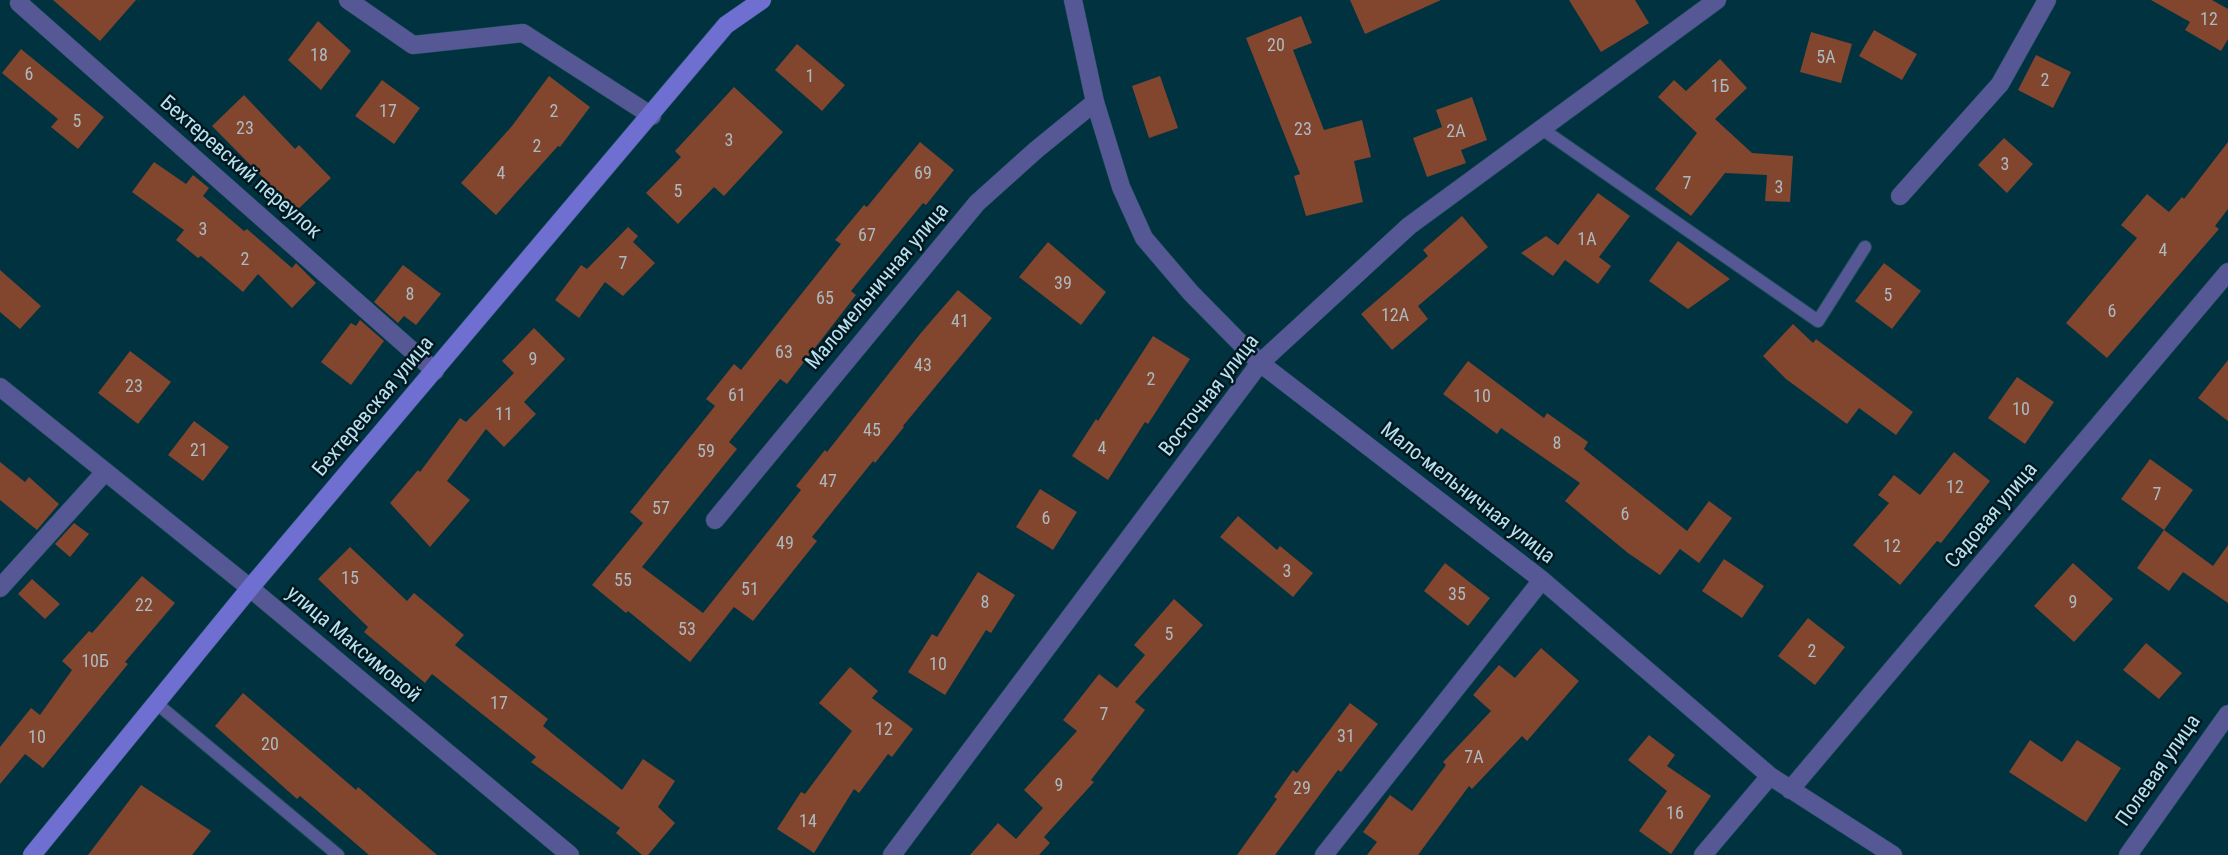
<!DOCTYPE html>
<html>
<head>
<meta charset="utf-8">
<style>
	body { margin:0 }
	canvas { display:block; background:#00323f }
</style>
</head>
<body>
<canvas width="2228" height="855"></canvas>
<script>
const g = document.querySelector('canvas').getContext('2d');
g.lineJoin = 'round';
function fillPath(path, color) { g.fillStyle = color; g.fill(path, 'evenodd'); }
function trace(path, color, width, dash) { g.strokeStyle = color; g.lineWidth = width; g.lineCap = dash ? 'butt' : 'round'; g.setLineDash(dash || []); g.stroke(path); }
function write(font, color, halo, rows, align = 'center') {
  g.font = font + ' "Roboto Condensed",sans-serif'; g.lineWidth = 5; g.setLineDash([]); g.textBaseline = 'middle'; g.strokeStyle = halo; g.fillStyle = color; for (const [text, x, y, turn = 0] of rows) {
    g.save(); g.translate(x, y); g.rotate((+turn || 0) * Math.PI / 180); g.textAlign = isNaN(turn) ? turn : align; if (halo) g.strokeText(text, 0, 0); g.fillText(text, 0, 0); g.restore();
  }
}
const building = new Path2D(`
	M 53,0 L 136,0 L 100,41 Z
	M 1350,0 L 1441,0 L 1365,34 Z
	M 1569,0 L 1635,0 L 1649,23 L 1601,52 Z
	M 2151,0 L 2212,0 L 2228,9 L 2228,39 L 2221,51 L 2185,30 L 2190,22 Z
	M 1301,16 L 1312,43 L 1293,50 L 1324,130 L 1362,120 L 1371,157 L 1354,161 L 1363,202 L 1306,216 L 1294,176 L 1300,174 L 1246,38 Z
	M 318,21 L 351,51 L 321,90 L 288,60 Z
	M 1874,30 L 1917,54 L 1902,80 L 1859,56 Z
	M 1811,32 L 1852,44 L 1841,83 L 1800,72 Z
	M 797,44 L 845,85 L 822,111 L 775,70 Z
	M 21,49 L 104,117 L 78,149 L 51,127 L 58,119 L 2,73 Z
	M 2036,55 L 2071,72 L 2053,108 L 2018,90 Z
	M 1720,59 L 1747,88 L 1715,119 L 1752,153 L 1793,156 L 1790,202 L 1765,201 L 1767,175 L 1725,173 L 1691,216 L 1655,189 L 1697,133 L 1658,97 L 1674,80 L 1686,91 Z
	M 549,76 L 590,107 L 560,147 L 558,146 L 496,215 L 461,183 L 512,126 Z
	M 1160,76 L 1178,128 L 1149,138 L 1132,86 Z
	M 382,80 L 420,108 L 394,144 L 355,116 Z
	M 734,87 L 783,132 L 724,196 L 714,187 L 678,224 L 646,193 L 681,157 L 675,151 Z
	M 244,95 L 295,149 L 299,145 L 331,178 L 296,211 L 212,126 Z
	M 1472,97 L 1487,140 L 1461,150 L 1466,163 L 1427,177 L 1413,138 L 1442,127 L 1436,110 Z
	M 2004,138 L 2033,164 L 2007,193 L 1978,165 Z
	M 920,142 L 954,170 L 926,205 L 923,203 L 851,291 L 856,295 L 787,384 L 780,379 L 729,442 L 737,449 L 642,567 L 703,613 L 801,490 L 796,486 L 825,450 L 827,452 L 920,334 L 958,290 L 992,318 L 903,426 L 904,427 L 875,463 L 873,461 L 812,537 L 817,541 L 753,621 L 734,607 L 690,662 L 628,611 L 626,613 L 592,585 L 643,523 L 630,512 L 715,406 L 706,399 L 734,364 L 741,370 L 841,244 L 835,240 L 864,205 L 867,207 Z
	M 2228,142 L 2228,209 L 2215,226 L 2219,229 L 2107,358 L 2066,323 L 2137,238 L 2121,225 L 2147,194 L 2169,212 L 2182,197 L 2184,199 Z
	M 154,162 L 186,184 L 193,175 L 209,188 L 203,196 L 244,231 L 247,229 L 292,268 L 296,263 L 316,283 L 292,308 L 258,274 L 243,292 L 201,256 L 198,258 L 176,240 L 184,230 L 132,192 Z
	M 1598,193 L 1630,216 L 1599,257 L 1611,266 L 1598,284 L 1565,260 L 1553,276 L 1521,253 L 1546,236 L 1558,245 Z
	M 1462,216 L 1488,247 L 1418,306 L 1428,319 L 1392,350 L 1361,314 L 1428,256 L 1423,250 Z
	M 628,227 L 638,236 L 633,242 L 655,263 L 623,296 L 605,282 L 579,318 L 555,300 L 581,265 L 587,269 Z
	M 1678,241 L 1730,279 L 1688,309 L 1649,281 Z
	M 1048,242 L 1106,292 L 1081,325 L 1019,277 Z
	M 1884,263 L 1921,291 L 1892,329 L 1855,301 Z
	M 403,265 L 441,294 L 416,325 L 404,316 L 398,323 L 374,302 Z
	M 0,270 L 41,306 L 20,329 L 0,312 Z
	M 360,320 L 384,341 L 351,385 L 321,362 L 351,323 L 356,326 Z
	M 1793,324 L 1813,343 L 1816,339 L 1913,412 L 1896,435 L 1859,408 L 1847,424 L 1786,379 L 1763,356 Z
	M 534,328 L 565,359 L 524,402 L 536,414 L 504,447 L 486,429 L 447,481 L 470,500 L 430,547 L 390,503 L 418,470 L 420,472 L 460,418 L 466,422 L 514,373 L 502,361 Z
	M 1153,336 L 1190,359 L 1148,424 L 1145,422 L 1108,480 L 1072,456 L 1096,419 L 1098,421 Z
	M 130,351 L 171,382 L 138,424 L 98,393 Z
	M 2228,360 L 2228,421 L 2198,398 Z
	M 1468,361 L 1544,418 L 1547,413 L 1588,442 L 1584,449 L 1687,531 L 1709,501 L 1732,518 L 1699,563 L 1680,549 L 1660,575 L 1628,553 L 1565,501 L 1580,483 L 1501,428 L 1497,434 L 1443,394 Z
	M 2017,377 L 2054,402 L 2025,444 L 1988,418 Z
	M 194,421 L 229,447 L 203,481 L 168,455 Z
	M 1954,452 L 1990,481 L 1941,543 L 1937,541 L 1900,585 L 1853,545 L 1889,503 L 1878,495 L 1894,475 L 1920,495 Z
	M 2150,459 L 2193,490 L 2164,530 L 2121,499 Z
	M 0,462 L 25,482 L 29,477 L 59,504 L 37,530 L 0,500 Z
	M 1040,489 L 1077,512 L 1053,550 L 1016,527 Z
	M 1238,516 L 1277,550 L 1280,546 L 1313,573 L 1293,597 L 1220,537 Z
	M 74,523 L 89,534 L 70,557 L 55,544 Z
	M 2164,530 L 2213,566 L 2228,545 L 2228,603 L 2183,572 L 2169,591 L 2137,568 Z
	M 350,547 L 407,601 L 414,593 L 464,635 L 455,645 L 548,719 L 543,726 L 622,790 L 643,759 L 675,781 L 658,807 L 675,823 L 648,855 L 642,855 L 616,833 L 620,828 L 531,762 L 536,757 L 432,674 L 425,683 L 364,632 L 368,627 L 318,579 Z
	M 1724,559 L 1764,586 L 1742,618 L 1702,591 Z
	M 1445,563 L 1490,598 L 1468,626 L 1424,591 Z
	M 2073,563 L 2113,599 L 2074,642 L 2034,606 Z
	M 978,572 L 1015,595 L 991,633 L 986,630 L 945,695 L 908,672 L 932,634 L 937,637 Z
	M 142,576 L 175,603 L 125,662 L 128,664 L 43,768 L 25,754 L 0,784 L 0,747 L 31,708 L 40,715 L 72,670 L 62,661 L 89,631 L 92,633 Z
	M 32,579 L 60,604 L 45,619 L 18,594 Z
	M 1174,599 L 1203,625 L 1135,702 L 1145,710 L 1091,780 L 1094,782 L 1044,837 L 1050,843 L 1039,855 L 970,855 L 998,823 L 1016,839 L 1043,808 L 1024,790 L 1077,731 L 1063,720 L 1099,674 L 1117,688 L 1145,655 L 1134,645 Z
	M 1808,618 L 1845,647 L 1815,685 L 1778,656 Z
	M 2146,643 L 2182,673 L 2159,699 L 2123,670 Z
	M 1541,648 L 1579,681 L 1527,741 L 1522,736 L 1472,789 L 1469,786 L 1418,855 L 1367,855 L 1377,842 L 1363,832 L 1390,795 L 1412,811 L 1446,765 L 1443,762 L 1491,711 L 1473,695 L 1499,665 L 1515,678 Z
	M 850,667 L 878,691 L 872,698 L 913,729 L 892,757 L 888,754 L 859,793 L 854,789 L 814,853 L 777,829 L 801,792 L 805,794 L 852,731 L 819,703 Z
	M 243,693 L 356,790 L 358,787 L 437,855 L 369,855 L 300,796 L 297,799 L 215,726 Z
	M 1350,703 L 1378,724 L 1341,772 L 1338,770 L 1275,855 L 1237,855 L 1277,799 L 1274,797 L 1293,770 L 1297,773 Z
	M 1649,735 L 1675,755 L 1667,766 L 1711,796 L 1671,854 L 1639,831 L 1667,791 L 1628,760 Z
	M 2030,740 L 2062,762 L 2077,740 L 2121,768 L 2086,822 L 2009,772 Z
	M 141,785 L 211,831 L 192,855 L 88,855 Z`);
const lane = new Path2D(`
	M 1542,129 L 1818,321 L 1865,247
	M 156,703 L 338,855`);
const street = new Path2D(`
	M 21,0 L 19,3 L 435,371
	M 348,0 L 413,45 L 523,33 L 652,116
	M 1073,0 L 1095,102 L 1121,187 L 1144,238 L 1191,293 L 1260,363 L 1542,580 L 1770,776 L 1893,855
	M 1900,196 L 2000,84 L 2047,0
	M 0,387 L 250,588 L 570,855
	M 715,520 L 977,203 L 1036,150 L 1095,102
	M 0,588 L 105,472
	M 1790,790 L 2228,272
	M 892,855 L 1260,363 L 1409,226 L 1717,0
	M 1324,855 L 1542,580
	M 1703,855 L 1770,776
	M 2128,855 L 2228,714`);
const secondary = new Path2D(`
	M 32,855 L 250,588 L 726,25 L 762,0`);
const numberNames = [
	["12",2209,20],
	["20",1276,46],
	["18",319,56],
	["5А",1826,58],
	["6",29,75],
	["1",810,77],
	["2",2045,81],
	["1Б",1720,87],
	["17",388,112],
	["2",554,112],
	["5",77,122],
	["23",245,129],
	["23",1303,130],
	["2А",1456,132],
	["3",729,141],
	["2",537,147],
	["3",2005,165],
	["4",501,174],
	["69",923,174],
	["7",1687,184],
	["3",1779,188],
	["5",678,192],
	["3",203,230],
	["67",867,236],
	["1А",1587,240],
	["4",2163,251],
	["2",245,260],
	["7",623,264],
	["39",1063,284],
	["8",410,295],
	["5",1888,296],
	["65",825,299],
	["6",2112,312],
	["12А",1395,316],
	["41",960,322],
	["63",784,353],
	["9",533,360],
	["43",923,366],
	["2",1151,380],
	["23",134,387],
	["61",737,396],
	["10",1482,397],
	["10",2021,410],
	["11",504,415],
	["45",872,431],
	["8",1557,444],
	["4",1102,449],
	["21",199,451],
	["59",706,452],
	["47",828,482],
	["12",1955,488],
	["7",2157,495],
	["57",661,509],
	["6",1625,515],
	["6",1046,519],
	["49",785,544],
	["12",1892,547],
	["3",1287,572],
	["15",350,579],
	["55",623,581],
	["51",750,590],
	["35",1457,595],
	["8",985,603],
	["9",2073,603],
	["22",144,606],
	["53",687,630],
	["5",1169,635],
	["2",1812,652],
	["10Б",95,662],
	["10",938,665],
	["17",499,704],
	["7",1104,715],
	["12",884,730],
	["31",1346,737],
	["10",37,738],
	["20",270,745],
	["7А",1474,758],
	["9",1059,786],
	["29",1302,789],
	["16",1675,814],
	["14",808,822]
];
const streetNames = [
	["Бехтеревский переулок",240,168,41],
	["Маломельничная улица",878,287,-50],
	["Восточная улица",1210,396,-52],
	["Бехтеревская улица",374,407,-50],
	["Мало-мельничная улица",1467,494,38],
	["Садовая улица",1992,516,-50],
	["улица Максимовой",353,645,40],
	["Полевая улица",2159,771,-55]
];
fillPath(building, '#82452e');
trace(lane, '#1e4e5b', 14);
trace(street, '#1e4e5b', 19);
trace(secondary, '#1e4e5b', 19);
trace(lane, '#565895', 12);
trace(street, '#565895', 18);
trace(secondary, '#6e6fd0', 18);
write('18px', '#acbabf', null, numberNames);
write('21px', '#bae1ef', '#001820', streetNames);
</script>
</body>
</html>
